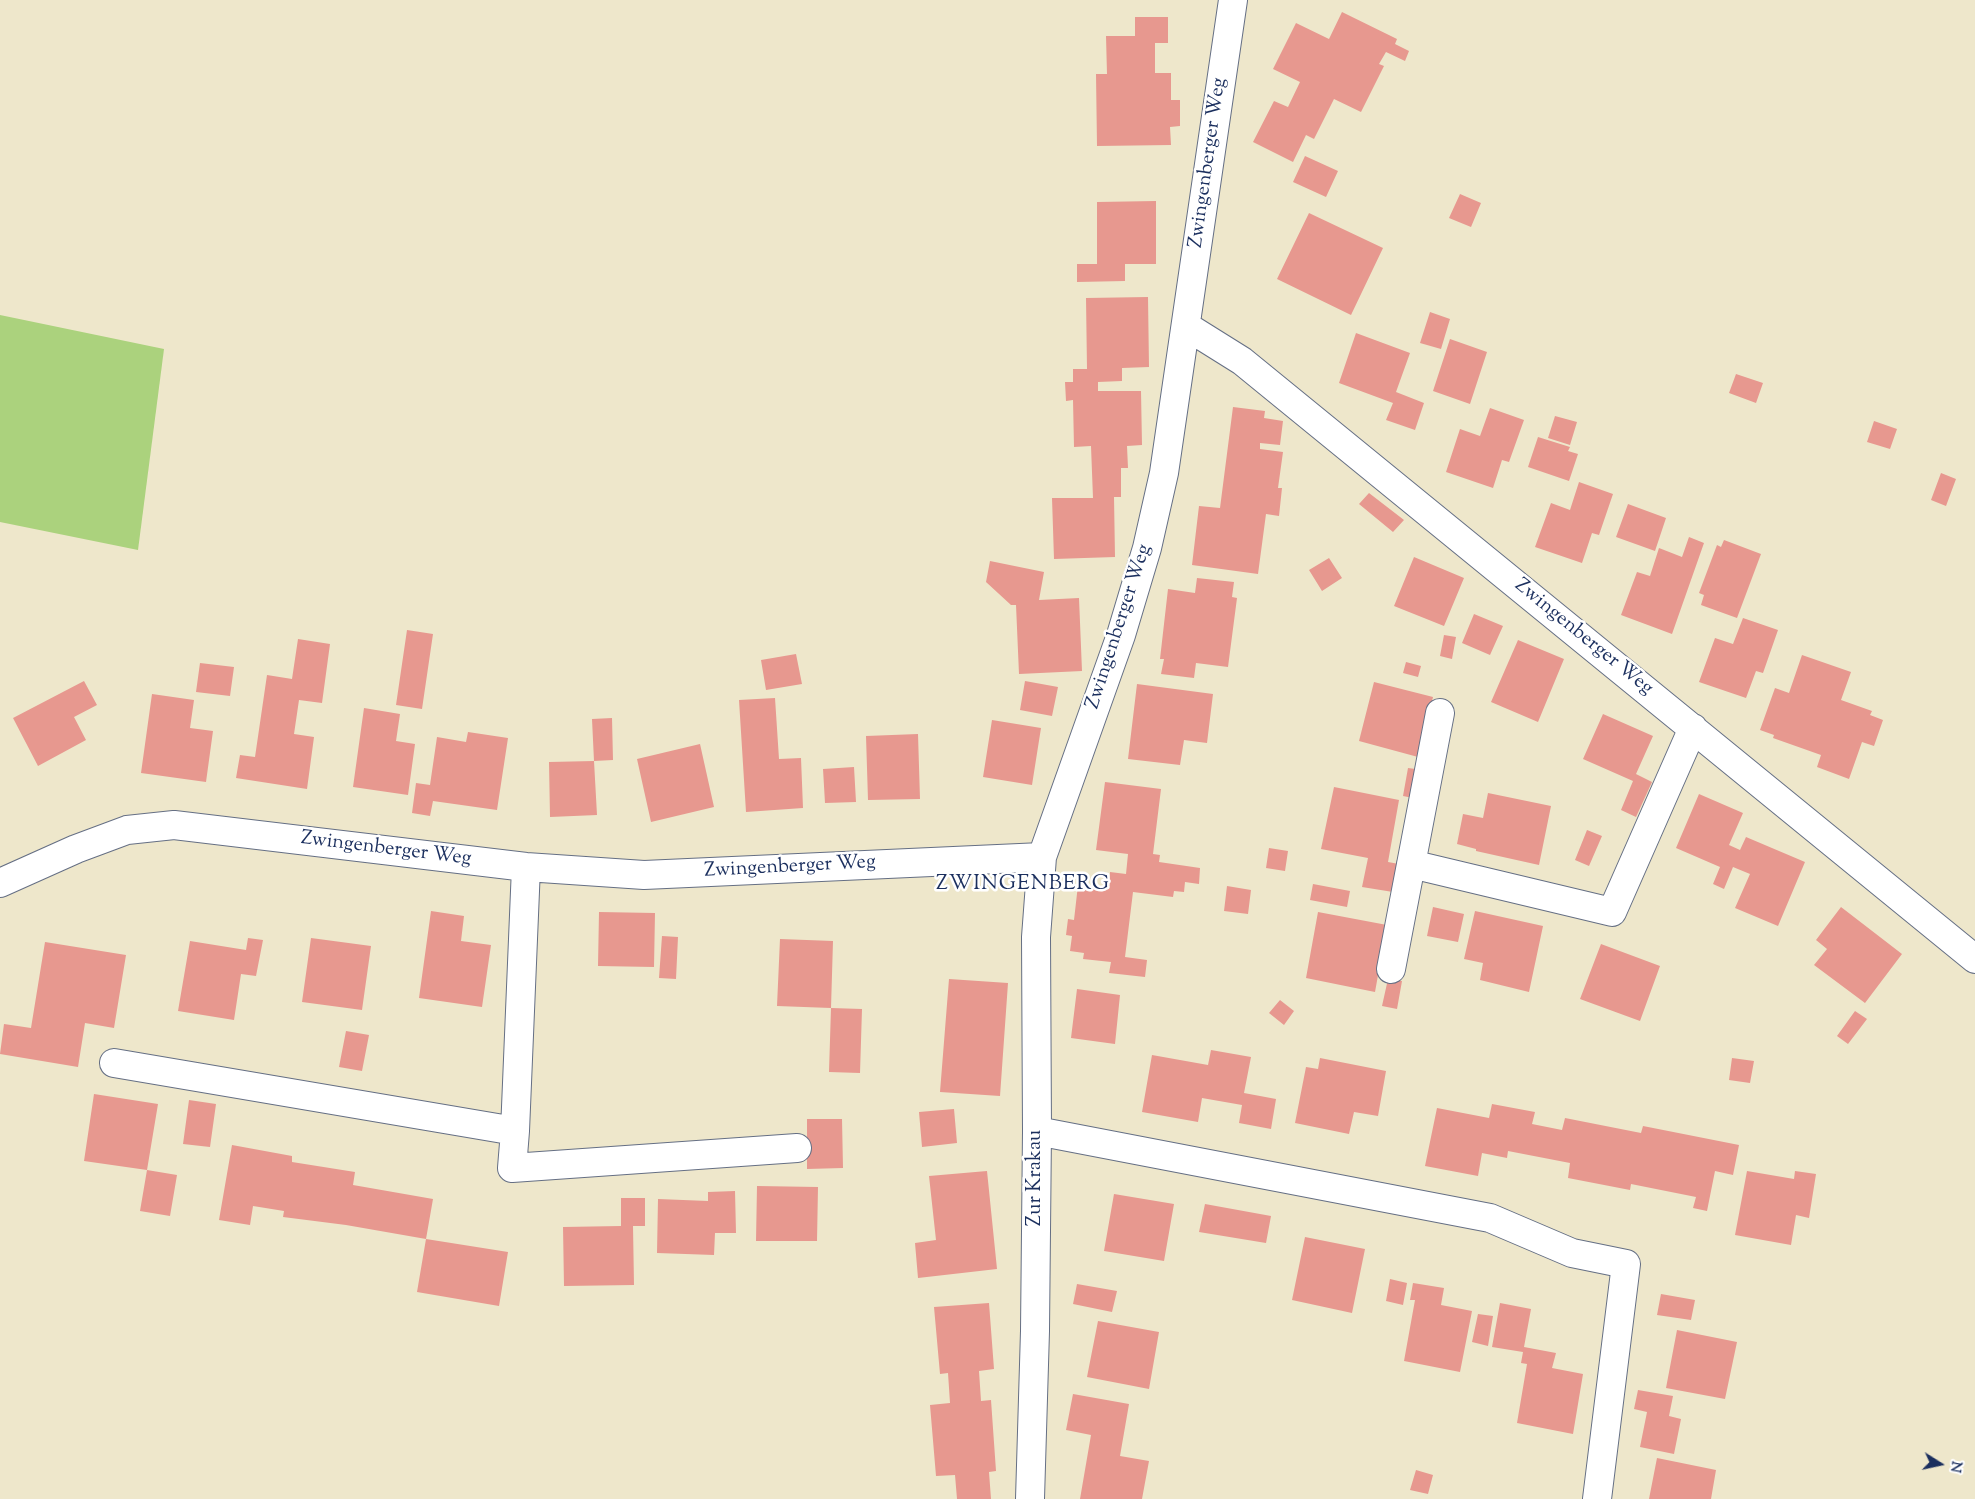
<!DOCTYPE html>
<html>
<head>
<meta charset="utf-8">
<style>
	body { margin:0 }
	#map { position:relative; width:1975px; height:1499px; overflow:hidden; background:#eee7cb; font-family:"Sorts Mill Goudy",serif }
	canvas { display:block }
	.north { position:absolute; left:1915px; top:1439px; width:50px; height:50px; -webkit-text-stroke:4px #fff; paint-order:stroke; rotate:100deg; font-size:14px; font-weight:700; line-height:20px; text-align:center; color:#1b2f5e }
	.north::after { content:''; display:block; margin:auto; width:18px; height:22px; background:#1b2f5e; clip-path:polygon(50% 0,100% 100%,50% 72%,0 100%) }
</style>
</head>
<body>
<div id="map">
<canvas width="1975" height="1499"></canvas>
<div class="north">N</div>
</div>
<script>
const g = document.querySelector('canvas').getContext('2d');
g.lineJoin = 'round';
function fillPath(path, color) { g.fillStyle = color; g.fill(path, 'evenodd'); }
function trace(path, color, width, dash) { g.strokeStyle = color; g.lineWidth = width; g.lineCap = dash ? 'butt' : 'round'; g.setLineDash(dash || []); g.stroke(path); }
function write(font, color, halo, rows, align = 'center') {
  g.font = font + ' "Sorts Mill Goudy",serif'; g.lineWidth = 5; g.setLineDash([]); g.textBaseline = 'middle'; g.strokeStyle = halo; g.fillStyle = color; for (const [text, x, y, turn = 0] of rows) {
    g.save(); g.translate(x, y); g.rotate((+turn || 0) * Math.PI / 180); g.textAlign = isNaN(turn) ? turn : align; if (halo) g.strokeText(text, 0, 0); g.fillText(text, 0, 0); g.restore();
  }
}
const green = new Path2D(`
	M 0,315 L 164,349 L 138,550 L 0,522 Z`);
const building = new Path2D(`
	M 1342,12 L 1397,39 L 1395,44 L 1409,51 L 1405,61 L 1386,52 L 1379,64 L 1384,66 L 1361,112 L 1334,99 L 1314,139 L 1306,135 L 1293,162 L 1253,142 L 1274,101 L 1288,107 L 1300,82 L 1273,69 L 1296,23 L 1329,39 Z
	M 1135,17 L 1168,17 L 1168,43 L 1155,43 L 1155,73 L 1171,73 L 1171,100 L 1180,100 L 1180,126 L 1170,127 L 1171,145 L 1097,146 L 1096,74 L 1107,74 L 1106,36 L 1135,36 Z
	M 1305,156 L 1338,171 L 1326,197 L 1293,182 Z
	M 1460,194 L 1481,203 L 1471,227 L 1449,218 Z
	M 1156,201 L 1156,264 L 1125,264 L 1125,281 L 1077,282 L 1077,264 L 1097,264 L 1097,202 Z
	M 1309,213 L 1383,248 L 1351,315 L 1277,279 Z
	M 1148,297 L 1149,367 L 1122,368 L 1122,381 L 1098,382 L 1098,391 L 1141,391 L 1142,445 L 1127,446 L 1128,468 L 1121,468 L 1121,497 L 1114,497 L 1115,557 L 1054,559 L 1052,498 L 1093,498 L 1091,446 L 1074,447 L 1073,400 L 1066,401 L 1065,382 L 1073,382 L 1073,369 L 1087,369 L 1086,298 Z
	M 1430,312 L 1450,319 L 1441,349 L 1420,343 Z
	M 1356,333 L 1410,353 L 1396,392 L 1424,403 L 1415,430 L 1386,420 L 1393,403 L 1339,383 Z
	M 1450,339 L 1487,352 L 1470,404 L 1433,391 Z
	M 1736,374 L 1763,383 L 1756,403 L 1729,393 Z
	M 1233,407 L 1265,411 L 1264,418 L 1283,421 L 1280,445 L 1260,443 L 1260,449 L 1283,452 L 1278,488 L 1282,488 L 1279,516 L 1266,514 L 1258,574 L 1192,565 L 1199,506 L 1220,508 Z
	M 1490,408 L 1524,420 L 1509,462 L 1502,460 L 1493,488 L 1446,472 L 1460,429 L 1480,436 Z
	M 1555,416 L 1577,422 L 1570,445 L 1548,438 Z
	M 1874,421 L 1897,429 L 1890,449 L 1867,442 Z
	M 1538,437 L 1570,447 L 1568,451 L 1578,454 L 1569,481 L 1528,467 Z
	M 1941,473 L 1956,479 L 1946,506 L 1931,500 Z
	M 1579,482 L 1613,494 L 1599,535 L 1592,533 L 1582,563 L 1535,547 L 1551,503 L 1570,510 Z
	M 1369,493 L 1404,520 L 1393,532 L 1359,504 Z
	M 1628,504 L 1666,518 L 1655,551 L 1616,537 Z
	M 1689,537 L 1704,543 L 1672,634 L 1621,615 L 1637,572 L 1650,576 L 1659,548 L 1682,557 Z
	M 1724,540 L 1761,554 L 1737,618 L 1701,605 L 1704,595 L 1699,593 L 1717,545 L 1721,547 Z
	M 1414,557 L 1464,578 L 1444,626 L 1394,606 Z
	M 1329,558 L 1342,578 L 1322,591 L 1309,570 Z
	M 990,561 L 1044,572 L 1039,600 L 1079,598 L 1082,671 L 1019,674 L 1016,605 L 1011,605 L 986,582 Z
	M 1197,578 L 1234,582 L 1232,597 L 1237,598 L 1228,667 L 1196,663 L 1194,678 L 1161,674 L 1164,659 L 1160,659 L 1168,589 L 1195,593 Z
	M 1474,614 L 1503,626 L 1490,655 L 1462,643 Z
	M 1743,618 L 1778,630 L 1763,673 L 1756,671 L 1746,698 L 1699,682 L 1715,638 L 1733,644 Z
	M 407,630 L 433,634 L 422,709 L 396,705 Z
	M 1444,635 L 1456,637 L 1452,659 L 1440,656 Z
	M 298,639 L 330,644 L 322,703 L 299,700 L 294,734 L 314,737 L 307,789 L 236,778 L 240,755 L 255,757 L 267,675 L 292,679 Z
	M 1518,640 L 1564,659 L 1538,722 L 1491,702 Z
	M 796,654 L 802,684 L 766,690 L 761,660 Z
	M 1802,655 L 1851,672 L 1841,700 L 1872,711 L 1870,715 L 1883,720 L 1874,746 L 1862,742 L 1849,779 L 1817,767 L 1821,755 L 1773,738 L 1774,735 L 1760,730 L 1775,688 L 1789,693 Z
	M 1406,662 L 1421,666 L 1418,677 L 1403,673 Z
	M 200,663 L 234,667 L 230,696 L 196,692 Z
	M 84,681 L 97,705 L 74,717 L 86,740 L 38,766 L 13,718 Z
	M 1025,681 L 1058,687 L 1052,716 L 1020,710 Z
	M 1374,682 L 1433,697 L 1418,757 L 1359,741 Z
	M 1137,684 L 1213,694 L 1207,743 L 1184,740 L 1180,765 L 1128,759 Z
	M 152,694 L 194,700 L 190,728 L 213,731 L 206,782 L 141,773 Z
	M 775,698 L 779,759 L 801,758 L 803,808 L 746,812 L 739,700 Z
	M 364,708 L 400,714 L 396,741 L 415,744 L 408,795 L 353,787 Z
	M 1603,714 L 1653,736 L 1636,774 L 1652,782 L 1636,817 L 1621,810 L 1633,781 L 1583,759 Z
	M 612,718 L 613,760 L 594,761 L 592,719 Z
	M 992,720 L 1041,728 L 1032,785 L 983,777 Z
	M 468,732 L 508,738 L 497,810 L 433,801 L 430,816 L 412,813 L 416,783 L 430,785 L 437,737 L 466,742 Z
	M 918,734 L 920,799 L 868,800 L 866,736 Z
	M 700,744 L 714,807 L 651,822 L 637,759 Z
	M 594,761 L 597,815 L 550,817 L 549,762 Z
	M 854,767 L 856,802 L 825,803 L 823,769 Z
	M 1408,768 L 1423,770 L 1418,799 L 1403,796 Z
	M 1105,782 L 1161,789 L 1153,854 L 1160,855 L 1159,862 L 1200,868 L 1199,884 L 1185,882 L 1184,892 L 1174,891 L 1173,897 L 1133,892 L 1125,957 L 1147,960 L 1145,977 L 1109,973 L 1111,962 L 1083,959 L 1084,953 L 1070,951 L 1072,936 L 1066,935 L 1068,919 L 1074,920 L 1078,885 L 1109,889 L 1110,872 L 1126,874 L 1128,854 L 1096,850 Z
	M 1334,787 L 1399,800 L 1388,862 L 1399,864 L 1393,892 L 1362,887 L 1368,858 L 1321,849 Z
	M 1488,793 L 1551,806 L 1539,865 L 1476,851 L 1476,849 L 1457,844 L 1463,814 L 1483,818 Z
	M 1699,794 L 1743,813 L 1729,845 L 1740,850 L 1746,837 L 1805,862 L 1778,926 L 1735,908 L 1750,874 L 1733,867 L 1724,889 L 1713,884 L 1720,867 L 1676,848 Z
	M 1587,830 L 1602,836 L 1589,866 L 1575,860 Z
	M 1269,848 L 1288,851 L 1285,871 L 1266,868 Z
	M 1313,884 L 1350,891 L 1347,907 L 1310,900 Z
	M 1227,886 L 1251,890 L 1248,914 L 1224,911 Z
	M 1433,907 L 1464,914 L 1458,942 L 1427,936 Z
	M 1841,907 L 1902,954 L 1865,1003 L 1814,965 L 1827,949 L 1816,940 Z
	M 431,911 L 464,916 L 461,941 L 491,945 L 482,1007 L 419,998 Z
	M 1475,911 L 1543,926 L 1529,992 L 1480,980 L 1483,963 L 1464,959 Z
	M 599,912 L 655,913 L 654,967 L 598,966 Z
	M 1318,912 L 1387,925 L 1375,992 L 1306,978 Z
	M 662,936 L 678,937 L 676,979 L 659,978 Z
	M 248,938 L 263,940 L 256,976 L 241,974 L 234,1020 L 178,1011 L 190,941 L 246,950 Z
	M 311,938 L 371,946 L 362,1010 L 302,1002 Z
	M 780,939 L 833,941 L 831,1008 L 777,1006 Z
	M 45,942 L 126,955 L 114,1028 L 85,1023 L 78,1067 L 0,1054 L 4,1024 L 31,1028 Z
	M 1601,944 L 1660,966 L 1640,1021 L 1580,999 Z
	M 949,979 L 1008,983 L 1000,1096 L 940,1092 Z
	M 1388,979 L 1402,981 L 1397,1009 L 1382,1006 Z
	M 1077,989 L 1120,995 L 1115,1044 L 1071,1038 Z
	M 1280,1000 L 1294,1011 L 1284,1025 L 1269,1013 Z
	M 831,1008 L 862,1009 L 860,1073 L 829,1072 Z
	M 1855,1011 L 1867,1019 L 1848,1044 L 1837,1036 Z
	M 346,1031 L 369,1035 L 362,1071 L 339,1067 Z
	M 1211,1050 L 1251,1057 L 1244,1093 L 1276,1099 L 1271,1129 L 1239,1123 L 1242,1105 L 1202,1098 L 1198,1122 L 1142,1112 L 1152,1055 L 1208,1065 Z
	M 1320,1058 L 1386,1071 L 1378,1116 L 1354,1112 L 1349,1134 L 1295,1123 L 1306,1067 L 1318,1069 Z
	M 1732,1058 L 1754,1061 L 1750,1083 L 1729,1080 Z
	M 94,1094 L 158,1104 L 147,1170 L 84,1161 Z
	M 189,1100 L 216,1104 L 210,1147 L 183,1144 Z
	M 1492,1104 L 1535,1112 L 1532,1124 L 1562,1130 L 1565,1118 L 1641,1133 L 1643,1126 L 1739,1145 L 1733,1175 L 1715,1171 L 1707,1211 L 1693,1208 L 1696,1197 L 1631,1184 L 1630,1190 L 1568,1178 L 1570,1163 L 1508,1151 L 1507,1158 L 1482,1153 L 1478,1176 L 1425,1166 L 1437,1108 L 1489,1118 Z
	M 954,1109 L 957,1143 L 922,1147 L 919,1112 Z
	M 807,1119 L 842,1119 L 843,1168 L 807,1169 Z
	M 232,1145 L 292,1156 L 292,1162 L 355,1172 L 353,1185 L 433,1199 L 426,1239 L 346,1225 L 283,1217 L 284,1211 L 253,1206 L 250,1225 L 219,1220 Z
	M 147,1170 L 177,1175 L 170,1216 L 140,1211 Z
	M 987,1171 L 997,1269 L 918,1278 L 915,1243 L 936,1240 L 929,1176 Z
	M 1747,1171 L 1794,1179 L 1795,1171 L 1816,1174 L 1809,1218 L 1796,1215 L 1791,1245 L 1735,1235 Z
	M 757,1186 L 818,1187 L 817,1241 L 756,1241 Z
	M 735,1191 L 736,1233 L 715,1233 L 714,1255 L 657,1253 L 658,1199 L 708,1201 L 708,1192 Z
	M 1114,1194 L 1174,1204 L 1164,1261 L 1104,1251 Z
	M 621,1198 L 645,1198 L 645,1226 L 633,1226 L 634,1285 L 564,1286 L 563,1227 L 621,1226 Z
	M 1205,1204 L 1271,1216 L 1266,1243 L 1199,1232 Z
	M 1305,1237 L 1365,1249 L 1352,1313 L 1292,1300 Z
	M 426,1239 L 508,1252 L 499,1306 L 417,1292 Z
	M 1390,1279 L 1407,1283 L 1403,1305 L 1386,1301 Z
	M 1413,1283 L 1444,1288 L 1441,1305 L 1472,1311 L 1460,1372 L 1404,1361 L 1415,1300 L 1410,1300 Z
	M 1077,1284 L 1117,1291 L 1112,1312 L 1073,1304 Z
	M 1661,1294 L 1695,1300 L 1691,1320 L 1657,1315 Z
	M 989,1303 L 994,1369 L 979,1371 L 981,1401 L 991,1400 L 996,1471 L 989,1472 L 991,1499 L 957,1499 L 955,1475 L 936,1476 L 930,1405 L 950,1403 L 948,1373 L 940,1374 L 934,1307 Z
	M 1500,1303 L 1531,1309 L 1524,1347 L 1556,1353 L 1552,1368 L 1583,1374 L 1573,1434 L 1517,1423 L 1527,1364 L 1521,1363 L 1523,1352 L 1492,1347 Z
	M 1478,1314 L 1493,1316 L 1488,1346 L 1472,1342 Z
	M 1098,1321 L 1159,1332 L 1149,1389 L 1087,1377 Z
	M 1677,1330 L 1737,1342 L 1725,1399 L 1666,1388 Z
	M 1638,1390 L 1673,1396 L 1669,1416 L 1681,1419 L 1674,1454 L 1640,1447 L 1647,1412 L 1634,1409 Z
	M 1073,1394 L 1129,1404 L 1120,1456 L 1149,1461 L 1142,1499 L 1080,1499 L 1091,1435 L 1066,1430 Z
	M 1657,1458 L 1716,1470 L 1711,1499 L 1649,1499 Z
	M 1416,1470 L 1433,1475 L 1428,1494 L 1410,1490 Z`);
const minor = new Path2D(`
	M 1186,326 L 1242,361 L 1975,959
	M 1411,864 L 1612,912 L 1693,728
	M 0,883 L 76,849 L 127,830 L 174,825 L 526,867 L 644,875 L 1042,857
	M 1391,969 L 1440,713
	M 114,1063 L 515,1131 L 526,867
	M 515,1131 L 512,1168 L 797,1148
	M 1037,1131 L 1490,1218 L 1572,1253 L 1626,1264 L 1597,1499
	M 1030,1499 L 1035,1331 L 1037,1131 L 1036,937 L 1042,857 L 1121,635 L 1147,548 L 1164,473 L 1233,0`);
const streetNames = [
	["Zwingenberger Weg",1209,163,-82],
	["Zwingenberger Weg",1120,627,-72],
	["Zwingenberger Weg",1583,638,39],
	["Zwingenberger Weg",386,850,7],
	["Zwingenberger Weg",790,868,-3],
	["Zur Krakau",1037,1178,-90]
];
const neighbourhoodNames = [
	["ZWINGENBERG",1023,885]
];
fillPath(green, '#abd27d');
fillPath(building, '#e7988f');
trace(minor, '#656f84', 30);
trace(minor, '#fff', 28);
write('20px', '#1b2f5e', '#fff', streetNames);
g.letterSpacing = '1px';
write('21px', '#1b2f5e', '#fff', neighbourhoodNames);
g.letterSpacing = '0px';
</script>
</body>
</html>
